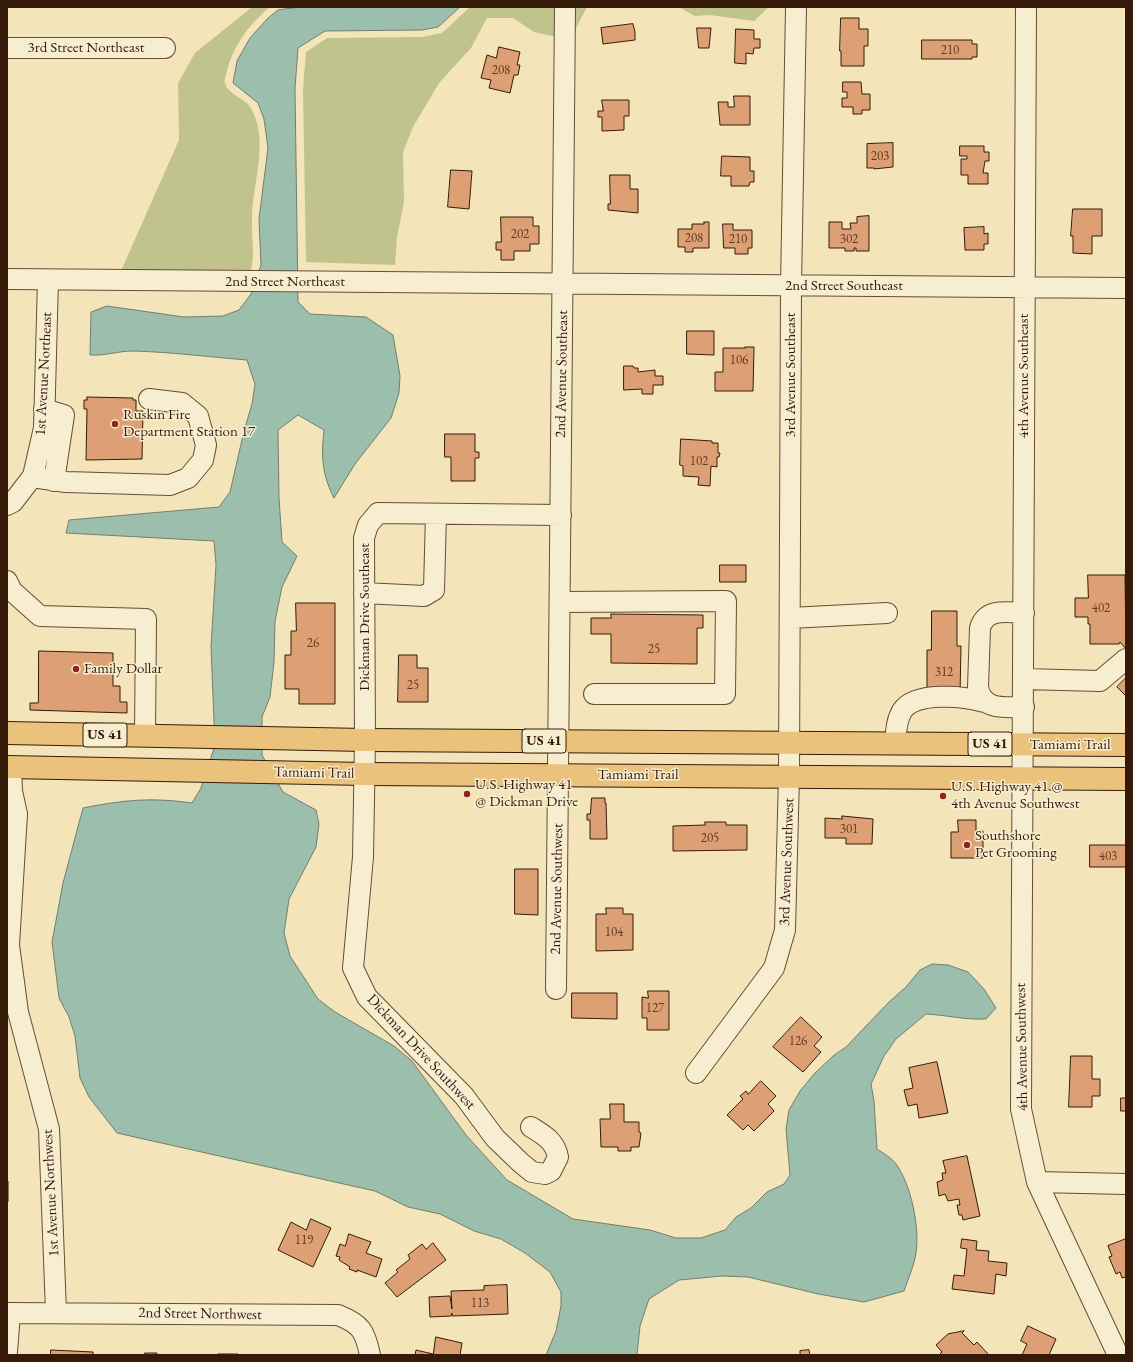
<!DOCTYPE html>
<html>
<head>
<meta charset="utf-8">
<style>
	body { margin:0 }
	#map { position:relative; width:1133px; height:1362px; overflow:hidden; background:#f3e5b9; font-family:"EB Garamond",serif }
	canvas { display:block }
	.frame { position:absolute; inset:0; border:8px solid #361a09; pointer-events:none }
</style>
</head>
<body>
<div id="map">
<canvas width="1133" height="1362"></canvas>
<div class="frame"></div>
</div>
<script>
const g = document.querySelector('canvas').getContext('2d');
g.lineJoin = 'round';
function fillPath(path, color) { g.fillStyle = color; g.fill(path, 'evenodd'); }
function trace(path, color, width, dash) { g.strokeStyle = color; g.lineWidth = width; g.lineCap = dash ? 'butt' : 'round'; g.setLineDash(dash || []); g.stroke(path); }
function write(font, color, halo, rows, align = 'center') {
  g.font = font + ' "EB Garamond",serif'; g.lineWidth = 3; g.setLineDash([]); g.textBaseline = 'middle'; g.strokeStyle = halo; g.fillStyle = color; for (const [text, x, y, turn = 0] of rows) {
    g.save(); g.translate(x, y); g.rotate((+turn || 0) * Math.PI / 180); g.textAlign = isNaN(turn) ? turn : align; if (halo) g.strokeText(text, 0, 0); g.fillText(text, 0, 0); g.restore();
  }
}
const green = new Path2D(`
	M 252,7 L 270,7 C 250,23 233,46 227,71 C 226,75 224,80 225,83 C 227,94 246,99 251,108 C 270,143 252,183 252,219 C 251,238 256,256 250,274 L 120,273 L 179,140 L 178,83 L 195,53 Z
	M 470,7 L 556,7 L 556,37 L 534,32 L 513,18 L 487,18 L 471,48 L 439,83 L 413,127 L 403,152 L 404,202 L 397,237 L 395,265 L 306,262 L 303,89 L 306,52 L 327,38 L 422,37 L 442,33 Z
	M 574,7 L 587,7 L 574,32 Z
	M 679,7 L 769,7 L 754,21 L 710,15 L 695,16 Z`);
const water = new Path2D(`
	M 301,7 L 460,7 L 438,27 L 422,30 L 325,31 L 298,48 L 295,88 L 298,302 L 310,314 L 366,317 L 393,335 L 400,376 L 399,393 L 391,418 L 355,464 L 334,498 C 322,474 321,457 324,430 L 298,415 L 278,430 L 279,498 L 282,542 L 297,556 L 282,587 L 275,621 L 274,662 L 270,697 L 262,717 L 262,755 L 283,792 L 316,810 L 319,824 L 316,847 L 289,899 L 284,933 L 290,956 L 318,999 L 335,1012 L 394,1046 L 412,1061 L 466,1135 L 507,1180 L 573,1219 L 650,1230 L 676,1238 L 701,1238 L 725,1230 L 736,1217 L 751,1208 L 767,1192 L 784,1184 L 790,1175 L 786,1129 L 789,1110 L 800,1091 L 814,1074 L 833,1056 L 846,1047 L 889,1002 L 906,987 L 920,970 L 932,964 L 948,965 L 968,972 L 984,989 L 996,1008 L 986,1019 C 965,1020 946,1015 926,1014 L 896,1039 L 884,1056 L 871,1084 L 874,1101 L 877,1149 C 883,1153 892,1158 896,1164 C 911,1184 920,1228 916,1253 C 914,1266 908,1279 904,1291 L 864,1302 L 818,1294 L 748,1277 L 722,1276 L 679,1280 L 649,1299 L 640,1326 L 637,1355 L 546,1355 L 556,1331 L 561,1306 L 561,1292 L 550,1272 L 525,1253 L 501,1239 L 474,1231 L 440,1214 L 408,1207 L 375,1191 L 117,1133 L 89,1097 L 80,1078 L 75,1036 L 69,1017 L 59,998 L 52,942 L 63,883 L 83,808 C 123,800 151,797 192,803 L 201,788 L 215,745 L 211,647 L 216,565 L 214,541 L 66,533 L 69,520 L 219,507 L 230,492 L 244,431 L 252,404 L 255,384 L 247,360 C 209,357 171,352 133,351 C 118,351 105,356 90,355 L 91,312 L 107,306 L 184,317 L 223,316 L 239,310 L 251,294 L 261,265 L 259,219 L 268,148 L 264,119 L 258,103 L 233,83 L 237,61 L 250,38 L 268,18 L 278,10 Z`);
const building = new Path2D(`
	M 841,18 L 859,18 L 859,29 L 868,29 L 868,46 L 864,46 L 864,66 L 841,66 L 841,51 L 840,51 Z
	M 633,24 L 635,32 L 635,40 L 603,44 L 601,28 Z
	M 697,28 L 711,28 L 709,48 L 699,48 Z
	M 736,29 L 754,30 L 754,39 L 760,39 L 760,48 L 754,48 L 753,54 L 746,53 L 746,64 L 735,63 Z
	M 922,40 L 972,40 L 972,44 L 977,44 L 977,57 L 972,57 L 972,59 L 922,59 Z
	M 499,47 L 520,52 L 517,65 L 520,65 L 518,75 L 514,75 L 510,93 L 489,88 L 491,80 L 481,78 L 487,55 L 496,58 Z
	M 843,82 L 861,82 L 862,94 L 870,94 L 870,110 L 862,110 L 862,114 L 853,114 L 853,107 L 842,107 L 842,98 L 847,98 L 847,92 L 843,92 Z
	M 734,96 L 750,96 L 750,125 L 720,125 L 718,102 L 728,102 L 728,107 L 734,107 Z
	M 602,100 L 629,100 L 629,116 L 624,116 L 624,130 L 602,131 L 602,117 L 598,117 L 598,111 L 603,111 Z
	M 893,143 L 893,167 L 874,169 L 874,168 L 867,168 L 867,144 Z
	M 960,146 L 984,146 L 984,152 L 989,152 L 989,161 L 985,161 L 983,173 L 988,173 L 988,184 L 968,184 L 968,175 L 961,175 L 961,159 L 967,159 L 967,156 L 960,156 Z
	M 722,156 L 750,157 L 750,171 L 754,171 L 754,182 L 750,182 L 749,186 L 731,186 L 731,176 L 721,176 Z
	M 451,170 L 472,171 L 469,209 L 448,207 Z
	M 610,175 L 630,175 L 630,189 L 638,189 L 638,213 L 608,210 L 608,204 L 610,204 Z
	M 1073,209 L 1102,209 L 1102,236 L 1092,236 L 1092,254 L 1073,253 L 1073,236 L 1071,236 Z
	M 869,216 L 869,251 L 856,251 L 856,248 L 854,248 L 854,251 L 845,251 L 845,248 L 829,248 L 829,222 L 842,222 L 842,229 L 851,229 L 850,223 L 857,223 L 857,217 Z
	M 501,217 L 533,217 L 533,226 L 539,226 L 539,244 L 530,244 L 530,251 L 514,251 L 514,260 L 501,260 L 501,250 L 496,250 L 496,242 L 501,242 Z
	M 704,222 L 709,222 L 709,248 L 693,248 L 693,252 L 685,252 L 685,247 L 678,247 L 678,229 L 692,229 L 692,224 L 704,224 Z
	M 723,224 L 733,224 L 733,230 L 752,230 L 752,248 L 748,248 L 748,254 L 735,254 L 735,248 L 724,248 Z
	M 984,227 L 984,234 L 988,233 L 988,244 L 984,244 L 984,250 L 965,250 L 964,228 Z
	M 687,331 L 714,331 L 714,355 L 687,354 Z
	M 745,347 L 754,347 L 753,391 L 715,391 L 715,372 L 723,372 L 723,348 L 745,348 Z
	M 624,366 L 633,366 L 634,368 L 638,368 L 638,372 L 655,370 L 655,376 L 663,376 L 663,385 L 653,385 L 653,394 L 642,394 L 642,389 L 624,390 Z
	M 87,397 L 133,398 L 133,400 L 136,400 L 136,411 L 143,411 L 142,459 L 86,460 L 87,409 L 84,409 L 84,400 L 87,400 Z
	M 445,434 L 475,434 L 475,452 L 479,452 L 479,458 L 475,458 L 475,481 L 451,481 L 451,457 L 445,457 Z
	M 681,439 L 712,441 L 712,443 L 718,443 L 718,453 L 720,453 L 719,457 L 717,457 L 717,467 L 711,466 L 710,486 L 698,485 L 699,477 L 683,476 L 683,466 L 680,465 Z
	M 720,565 L 746,565 L 746,582 L 720,582 Z
	M 1088,575 L 1125,575 L 1126,649 L 1120,642 L 1119,644 L 1090,644 L 1090,624 L 1088,624 L 1088,617 L 1075,617 L 1075,598 L 1088,598 Z
	M 296,603 L 335,603 L 335,704 L 299,704 L 299,689 L 285,689 L 285,655 L 291,655 L 291,631 L 296,631 Z
	M 932,611 L 957,611 L 957,646 L 961,646 L 960,694 L 927,694 L 927,650 L 931,650 Z
	M 611,614 L 703,615 L 703,628 L 697,628 L 697,664 L 611,663 L 611,634 L 591,634 L 591,618 L 611,618 Z
	M 39,651 L 113,653 L 113,686 L 120,686 L 120,702 L 127,702 L 127,713 L 30,710 L 30,703 L 38,703 Z
	M 399,655 L 417,655 L 417,668 L 428,668 L 428,702 L 398,702 Z
	M 1126,678 L 1126,696 L 1117,687 Z
	M 592,798 L 605,798 L 605,803 L 606,803 L 607,839 L 590,839 L 590,820 L 587,820 L 587,814 L 590,814 Z
	M 842,816 L 873,819 L 872,844 L 846,844 L 846,838 L 825,838 L 825,818 L 842,819 Z
	M 958,820 L 976,820 L 976,831 L 983,831 L 983,858 L 951,858 L 951,832 L 958,832 Z
	M 705,822 L 726,822 L 726,825 L 747,825 L 747,850 L 673,851 L 673,826 L 705,825 Z
	M 1090,845 L 1126,845 L 1126,867 L 1090,867 Z
	M 515,869 L 538,869 L 538,915 L 515,914 Z
	M 606,908 L 623,908 L 623,914 L 633,914 L 633,950 L 596,951 L 596,914 L 606,914 Z
	M 648,991 L 669,991 L 669,1030 L 647,1030 L 647,1018 L 642,1018 L 642,997 L 648,998 Z
	M 572,993 L 617,993 L 617,1019 L 572,1018 Z
	M 801,1017 L 822,1037 L 814,1046 L 821,1052 L 803,1072 L 773,1047 Z
	M 1071,1056 L 1092,1056 L 1092,1079 L 1100,1079 L 1100,1096 L 1092,1096 L 1092,1107 L 1069,1107 Z
	M 937,1062 L 948,1113 L 919,1118 L 917,1104 L 908,1106 L 904,1090 L 913,1088 L 909,1068 Z
	M 761,1081 L 776,1096 L 768,1104 L 774,1111 L 754,1131 L 748,1125 L 743,1130 L 727,1115 L 743,1099 L 740,1096 L 746,1091 L 748,1094 Z
	M 1121,1098 L 1126,1098 L 1126,1111 L 1121,1111 Z
	M 610,1104 L 624,1104 L 624,1122 L 639,1122 L 639,1132 L 641,1133 L 639,1147 L 631,1147 L 631,1151 L 618,1151 L 618,1147 L 601,1147 L 600,1119 L 610,1119 Z
	M 967,1156 L 980,1216 L 963,1220 L 962,1215 L 959,1215 L 957,1205 L 960,1205 L 959,1199 L 948,1201 L 945,1194 L 939,1196 L 937,1182 L 943,1180 L 942,1173 L 946,1173 L 943,1161 Z
	M 7,1181 L 8,1181 L 8,1202 L 7,1202 Z
	M 311,1219 L 331,1228 L 313,1267 L 278,1250 L 291,1222 L 306,1230 Z
	M 349,1234 L 371,1242 L 366,1253 L 382,1259 L 376,1277 L 357,1270 L 357,1272 L 349,1269 L 350,1267 L 339,1260 L 340,1257 L 336,1256 L 340,1244 L 345,1246 Z
	M 962,1239 L 977,1241 L 976,1250 L 989,1251 L 988,1261 L 1007,1263 L 1006,1276 L 996,1274 L 994,1294 L 952,1289 L 954,1275 L 964,1276 L 967,1249 L 961,1248 Z
	M 1126,1239 L 1126,1277 L 1122,1278 L 1120,1272 L 1116,1274 L 1109,1257 L 1112,1256 L 1108,1246 Z
	M 433,1243 L 446,1260 L 397,1297 L 385,1283 L 398,1272 L 396,1270 L 410,1259 L 408,1255 L 422,1244 L 426,1249 Z
	M 507,1285 L 508,1314 L 452,1316 L 452,1313 L 451,1316 L 430,1317 L 429,1297 L 450,1296 L 452,1309 L 451,1291 L 484,1290 L 484,1286 Z
	M 1028,1326 L 1056,1339 L 1049,1355 L 1022,1355 L 1027,1344 L 1021,1341 Z
	M 964,1331 L 962,1333 L 974,1345 L 977,1342 L 989,1355 L 939,1355 L 942,1352 L 936,1345 L 948,1334 Z
	M 436,1337 L 462,1343 L 460,1355 L 415,1355 L 416,1350 L 433,1354 Z
	M 51,1350 L 93,1352 L 93,1355 L 51,1355 Z
	M 809,1350 L 810,1355 L 800,1355 L 800,1351 Z
	M 145,1353 L 157,1353 L 157,1355 L 145,1355 Z
	M 218,1354 L 238,1354 L 238,1355 L 218,1355 Z`);
const minor = new Path2D(`
	M 1026,7 L 1021,1109 L 1037,1182 L 1118,1355
	M 7,48 L 165,48
	M 7,279 L 1126,288
	M 44,409 L 64,415 L 54,481
	M 32,477 L 66,482 L 170,485 L 188,478 L 203,460 L 206,445 L 198,416 L 182,403 L 149,399
	M 7,505 L 13,502 L 33,476 L 44,428 L 48,280
	M 7,581 L 12,591 L 40,616 L 146,619 L 145,736
	M 364,593 L 424,596 L 434,590 L 436,514
	M 560,602 L 726,601 L 725,694 L 594,694
	M 790,618 L 887,613
	M 1024,679 L 1100,681 L 1126,659
	M 1024,707 C 1005,707 982,711 978,687 L 980,628 C 986,608 1006,612 1024,613
	M 895,744 C 896,733 896,721 902,711 C 915,691 964,696 984,702
	M 11,767 L 12,791 L 17,814 L 9,945 L 18,1012 L 49,1129 L 56,1312
	M 556,989 L 565,7
	M 696,1073 L 774,968 L 785,930 L 789,776 L 791,286 L 796,7
	M 531,1127 C 544,1135 555,1141 558,1157 L 551,1171 L 545,1174 L 532,1172 L 521,1163 L 495,1138 L 464,1096 L 367,997 L 353,968 L 363,857 L 365,740 L 364,538 L 368,525 L 378,513 L 561,515
	M 1037,1182 L 1126,1184
	M 7,1313 L 338,1315 C 361,1324 365,1331 370,1355
	M 7,1352 L 10,1313`);
const major = new Path2D(`
	M 7,733 L 365,740 L 1126,745
	M 7,767 L 365,774 L 1126,779`);
const markers = [
	[115,424,4,"#8f2418"],
	[76,669,4,"#8f2418"],
	[467,794,4,"#8f2418"],
	[943,796,4,"#8f2418"],
	[967,845,4,"#8f2418"]
];
const numberNames = [
	["210",950,50],
	["208",501,70],
	["203",880,156],
	["202",520,234],
	["208",694,238],
	["210",738,239],
	["302",849,239],
	["106",739,360],
	["102",699,461],
	["402",1101,608],
	["26",313,643],
	["25",654,649],
	["312",944,672],
	["25",413,685],
	["301",849,829],
	["205",710,838],
	["403",1108,856],
	["104",614,932],
	["127",655,1008],
	["126",798,1041],
	["119",304,1240],
	["113",480,1303]
];
const shields = [
	[105,735,44],
	[544,741,44],
	[990,744,44]
];
const shieldNames = [
	["US 41",105,735],
	["US 41",544,741],
	["US 41",990,744]
];
const streetNames = [
	["3rd Street Northeast",86,48],
	["2nd Street Northeast",285,282],
	["2nd Street Southeast",844,286],
	["1st Avenue Northeast",44,374,-87],
	["2nd Avenue Southeast",562,374,-89],
	["3rd Avenue Southeast",791,375,-90],
	["4th Avenue Southeast",1024,376,-90],
	["Dickman Drive Southeast",365,617,-90],
	["Tamiami Trail",1070,745],
	["Tamiami Trail",314,773,1],
	["Tamiami Trail",638,775],
	["3rd Avenue Southwest",787,862,-88],
	["2nd Avenue Southwest",557,889,-89],
	["4th Avenue Southwest",1022,1047,-91],
	["Dickman Drive Southwest",421,1052,47],
	["1st Avenue Northwest",51,1193,-93],
	["2nd Street Northwest",200,1314,1]
];
const poiNames = [
	["Ruskin Fire",123,415],
	["Department Station 17",123,432],
	["Family Dollar",84,669],
	["U.S. Highway 41",475,785],
	["@ Dickman Drive",475,802],
	["U.S. Highway 41 @",951,787],
	["4th Avenue Southwest",951,804],
	["Southshore",975,836],
	["Pet Grooming",975,853]
];
fillPath(green, '#c0c38b');
fillPath(water, '#9bbfac');
trace(water, '#737d6b', 1);
fillPath(building, '#dd9f74');
trace(building, '#361a09', 1);
trace(minor, '#654d35', 22);
trace(major, '#361a09', 24);
trace(minor, '#f7eed2', 20);
trace(major, '#eac27c', 22);
for (const [x, y, r, color] of markers) { const dot = new Path2D(); dot.arc(x, y, r, 0, 2 * Math.PI); g.fillStyle = color; g.fill(dot); trace(dot, '#f7eed2', 1.5); }
write('13px', '#603b24', null, numberNames);
for (const [x, y, w] of shields) { const box = new Path2D(); box.roundRect(x - w / 2, y - 12, w, 24, 3); g.fillStyle = '#f7eed2'; g.fill(box); trace(box, '#361a09', 1); }
write('bold 14px', '#361a09', null, shieldNames);
write('15px', '#361a09', '#f7eed2', streetNames);
write('15px', '#361a09', '#f7eed2', poiNames, 'left');
</script>
</body>
</html>
